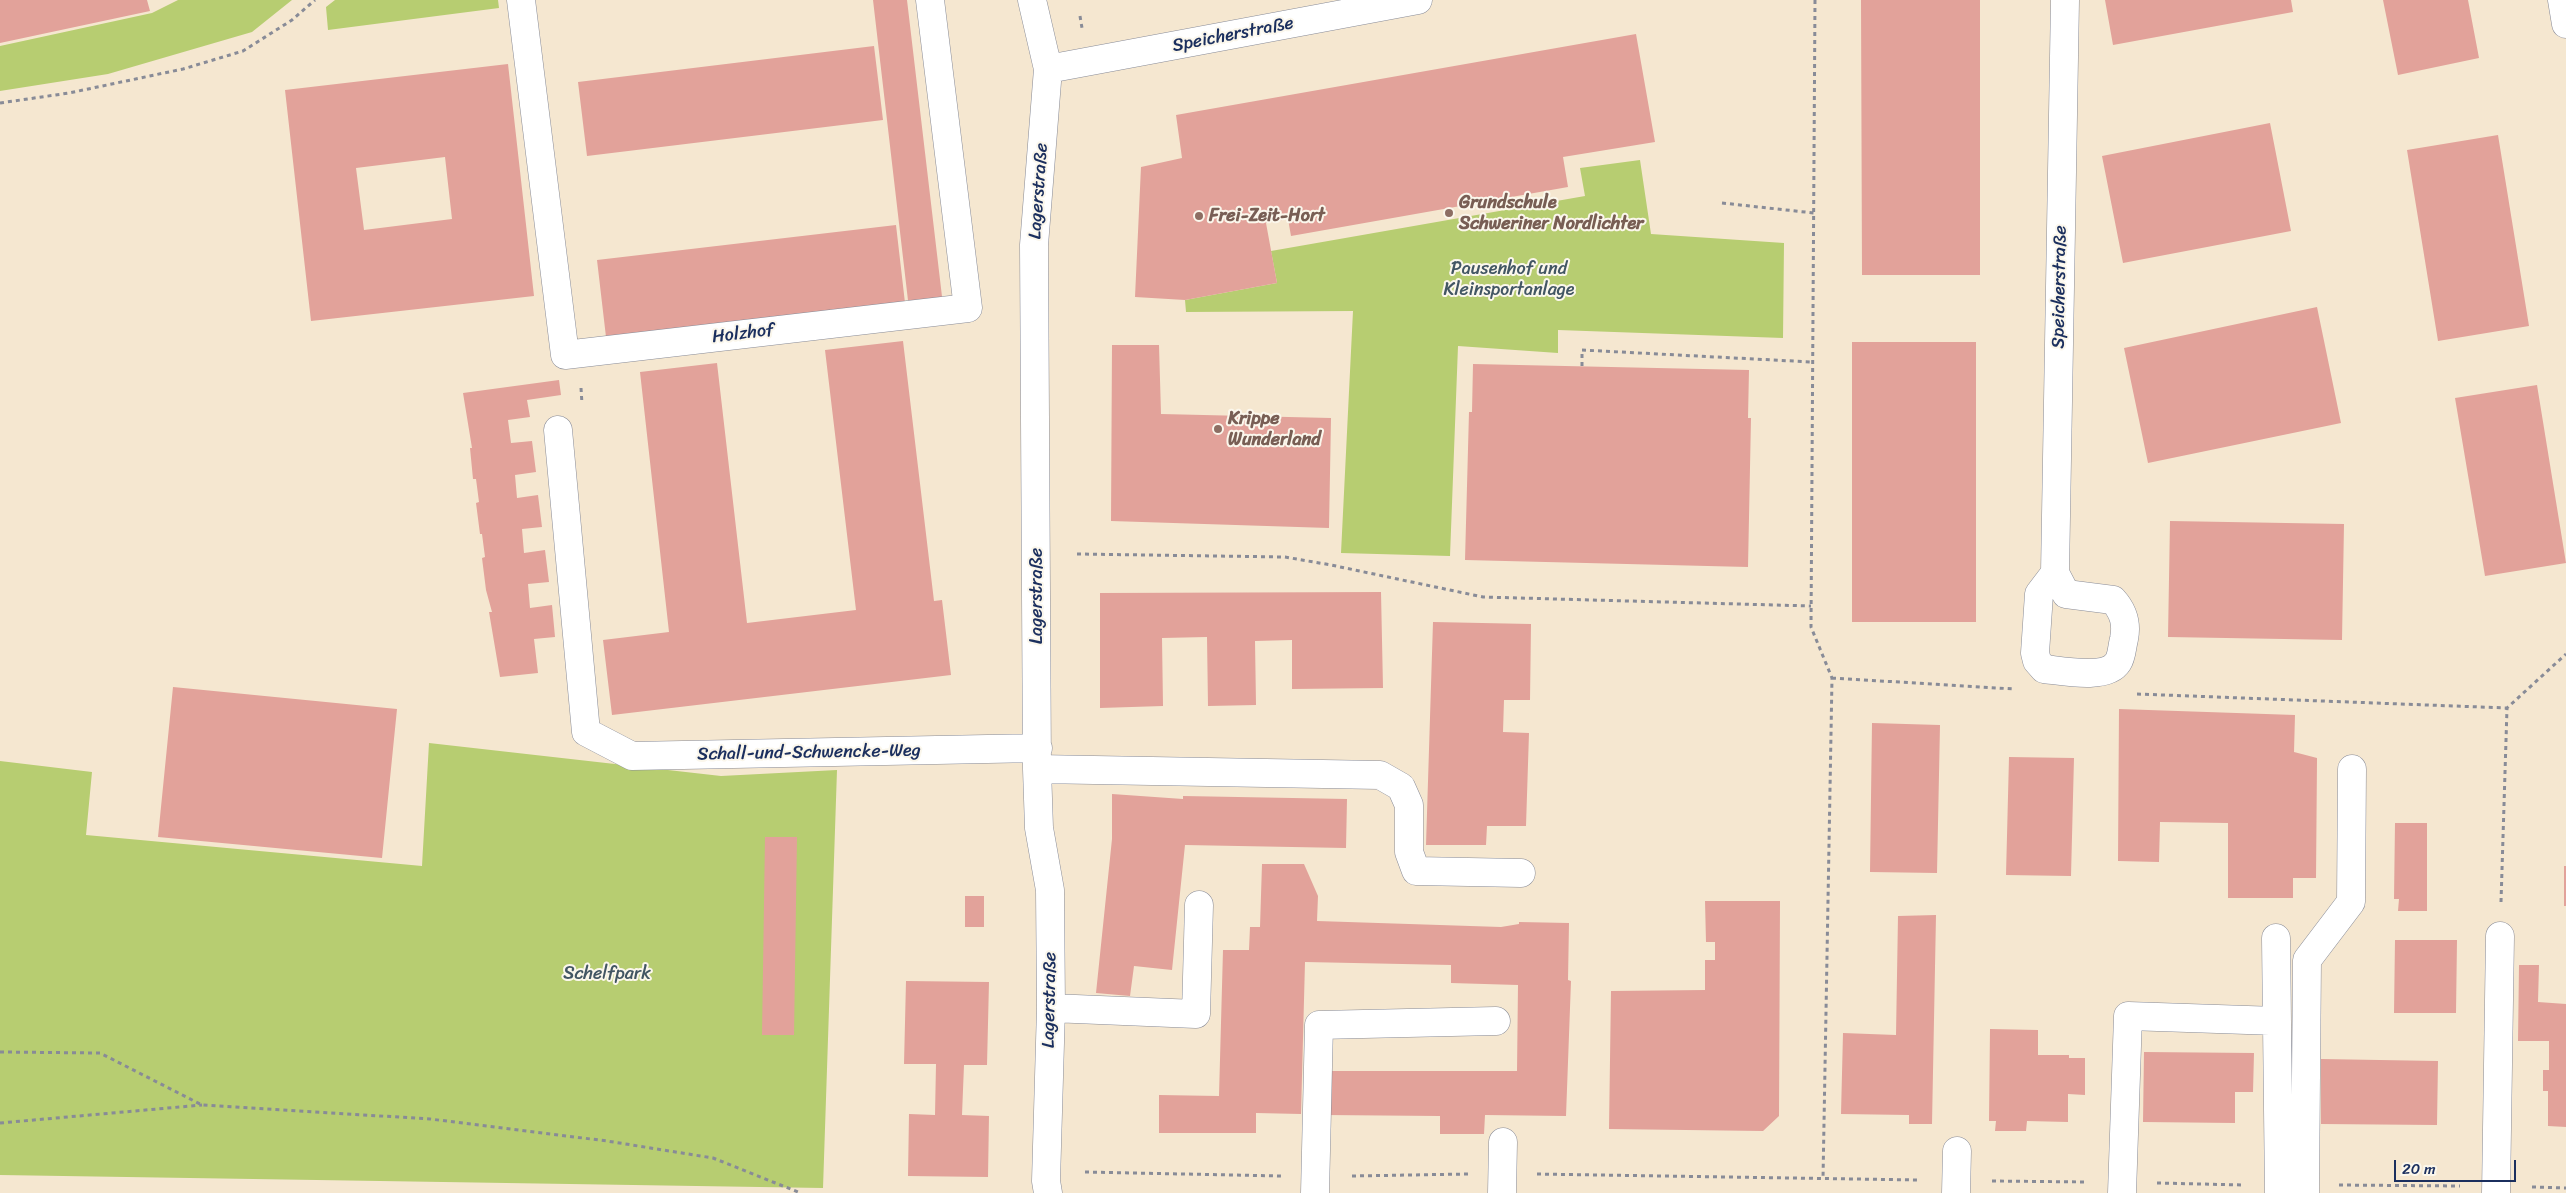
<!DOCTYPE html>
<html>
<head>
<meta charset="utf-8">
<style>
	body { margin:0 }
	#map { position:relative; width:2566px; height:1193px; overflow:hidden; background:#f5e7d0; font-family:Sriracha,sans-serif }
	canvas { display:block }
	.scale { position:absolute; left:2394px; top:1160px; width:122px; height:22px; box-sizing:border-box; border:2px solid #1b2f5e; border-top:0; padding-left:6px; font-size:15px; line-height:18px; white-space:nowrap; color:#1b2f5e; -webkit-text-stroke:4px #fbf7ec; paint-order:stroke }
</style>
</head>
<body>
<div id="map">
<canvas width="2566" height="1193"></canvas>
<div class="scale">20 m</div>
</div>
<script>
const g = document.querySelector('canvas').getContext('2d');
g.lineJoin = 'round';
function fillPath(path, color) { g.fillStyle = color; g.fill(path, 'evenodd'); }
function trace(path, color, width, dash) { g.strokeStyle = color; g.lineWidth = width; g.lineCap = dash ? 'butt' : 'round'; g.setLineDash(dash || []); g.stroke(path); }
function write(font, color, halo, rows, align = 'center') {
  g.font = font + ' Sriracha,sans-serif'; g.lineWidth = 4; g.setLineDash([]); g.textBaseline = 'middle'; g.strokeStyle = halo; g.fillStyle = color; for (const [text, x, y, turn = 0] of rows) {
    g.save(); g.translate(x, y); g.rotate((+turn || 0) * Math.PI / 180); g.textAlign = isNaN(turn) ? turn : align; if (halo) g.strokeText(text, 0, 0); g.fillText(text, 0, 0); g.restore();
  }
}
const green = new Path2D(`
	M 178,0 L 292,0 L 252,32 L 108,74 L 0,91 L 0,46 L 152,13 Z
	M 335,0 L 498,0 L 499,8 L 328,30 L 326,7 Z
	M 1640,160 L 1651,234 L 1784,243 L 1783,338 L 1558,330 L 1558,353 L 1458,346 L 1450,556 L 1341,553 L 1353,311 L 1186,312 L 1185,300 L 1277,283 L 1271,251 L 1585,196 L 1580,168 Z
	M 429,743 L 721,776 L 837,770 L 823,1188 L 0,1175 L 0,761 L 92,772 L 86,835 L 422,866 Z`);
const building = new Path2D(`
	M 0,0 L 147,0 L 150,11 L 0,43 Z
	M 873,0 L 907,0 L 943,305 L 909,309 Z
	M 1861,0 L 1980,0 L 1980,275 L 1862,275 Z
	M 2105,0 L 2291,0 L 2293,12 L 2113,45 Z
	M 2383,0 L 2468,0 L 2479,58 L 2398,75 Z
	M 1636,34 L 1655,142 L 1563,157 L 1568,187 L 1291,236 L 1288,219 L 1266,223 L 1277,283 L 1185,300 L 1135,297 L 1141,167 L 1182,158 L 1176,115 Z
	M 874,46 L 883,120 L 587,156 L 578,82 Z
	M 508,64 L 534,296 L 311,321 L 285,90 ZM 445,157 L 452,219 L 364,230 L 356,168 Z
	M 2270,123 L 2291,231 L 2123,263 L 2102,156 Z
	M 2498,135 L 2529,326 L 2438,341 L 2407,150 Z
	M 896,225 L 905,303 L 606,337 L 597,260 Z
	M 2317,307 L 2341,423 L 2148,463 L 2124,348 Z
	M 903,341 L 934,601 L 942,600 L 951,675 L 612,715 L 603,640 L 669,632 L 640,372 L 717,363 L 747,623 L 856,610 L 825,350 Z
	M 1852,342 L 1976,342 L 1976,622 L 1852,622 Z
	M 1112,345 L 1159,345 L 1161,414 L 1331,418 L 1329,528 L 1111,521 Z
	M 1473,364 L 1749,370 L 1748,418 L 1751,418 L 1748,567 L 1465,560 L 1469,412 L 1472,412 Z
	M 559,380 L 561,395 L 527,400 L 530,417 L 508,420 L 511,443 L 532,441 L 536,472 L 515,475 L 517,498 L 538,495 L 542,527 L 522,529 L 524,553 L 545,550 L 549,582 L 528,584 L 530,608 L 552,605 L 555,637 L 534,639 L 538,673 L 500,677 L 489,612 L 492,612 L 486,590 L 482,558 L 485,557 L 482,534 L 480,534 L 476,503 L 479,502 L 476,479 L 473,479 L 470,448 L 472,448 L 463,393 Z
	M 2537,385 L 2566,563 L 2485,576 L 2455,398 Z
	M 2170,521 L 2344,524 L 2342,640 L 2168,637 Z
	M 1381,592 L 1383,688 L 1292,689 L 1292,640 L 1255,641 L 1256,705 L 1208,706 L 1207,637 L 1162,638 L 1163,706 L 1100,708 L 1100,593 Z
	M 1433,622 L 1531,624 L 1530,700 L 1504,700 L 1503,732 L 1529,733 L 1526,826 L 1487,826 L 1486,845 L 1426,845 Z
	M 173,687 L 397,709 L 382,858 L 158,837 Z
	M 2119,709 L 2295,715 L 2294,752 L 2317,758 L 2317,760 L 2316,878 L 2293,878 L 2293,898 L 2228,898 L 2228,823 L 2160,822 L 2159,862 L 2118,861 Z
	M 1872,723 L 1940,725 L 1937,873 L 1870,872 Z
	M 2009,757 L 2074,758 L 2071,876 L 2006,875 Z
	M 1112,794 L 1183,799 L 1183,796 L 1347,799 L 1346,848 L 1185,845 L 1172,970 L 1134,966 L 1130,996 L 1096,993 L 1112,839 Z
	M 2395,823 L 2427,823 L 2427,911 L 2398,911 L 2399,899 L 2394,899 Z
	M 765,837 L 797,837 L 794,1035 L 762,1035 Z
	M 1262,864 L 1304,864 L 1318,896 L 1317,921 L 1501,927 L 1519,924 L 1519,922 L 1569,923 L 1568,980 L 1571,981 L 1566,1116 L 1485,1115 L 1484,1134 L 1440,1134 L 1440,1116 L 1325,1115 L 1326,1071 L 1517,1071 L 1518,985 L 1451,983 L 1451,965 L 1305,962 L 1301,1114 L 1256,1113 L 1256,1133 L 1159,1133 L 1159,1095 L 1219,1096 L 1223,950 L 1249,950 L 1250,927 L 1260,927 Z
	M 2564,866 L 2566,866 L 2566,906 L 2564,906 Z
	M 965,896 L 984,896 L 984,927 L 965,927 Z
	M 1705,901 L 1780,901 L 1779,1116 L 1763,1131 L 1609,1129 L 1611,991 L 1705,990 L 1705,960 L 1715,960 L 1715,942 L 1706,942 Z
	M 1936,915 L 1932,1124 L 1909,1124 L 1909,1115 L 1841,1114 L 1843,1033 L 1896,1035 L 1898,916 Z
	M 2395,940 L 2457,940 L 2456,1013 L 2394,1013 Z
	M 2519,965 L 2539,965 L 2538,1002 L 2566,1004 L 2566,1127 L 2548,1126 L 2548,1091 L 2543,1091 L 2543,1070 L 2549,1070 L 2549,1041 L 2518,1041 Z
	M 906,981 L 989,982 L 987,1065 L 964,1065 L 962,1115 L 989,1116 L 988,1177 L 908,1176 L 909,1114 L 935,1115 L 936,1064 L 904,1064 Z
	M 1990,1029 L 2038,1030 L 2038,1055 L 2069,1055 L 2069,1058 L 2085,1058 L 2085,1095 L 2068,1094 L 2068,1122 L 2027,1121 L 2026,1131 L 1995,1131 L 1996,1121 L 1989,1121 Z
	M 2144,1052 L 2254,1053 L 2253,1092 L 2235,1092 L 2235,1123 L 2143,1122 Z
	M 2321,1059 L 2438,1061 L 2437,1125 L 2321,1124 Z`);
const path = new Path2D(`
	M 1815,0 L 1811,627 L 1832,678 L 1823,1179
	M 1080,16 L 1082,28
	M 0,103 L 69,93 L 183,69 L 243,51 L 292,20 L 315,0
	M 1722,203 L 1814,213
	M 1582,366 L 1582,350 L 1812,362
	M 581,388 L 582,404
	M 1077,554 L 1285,557 L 1331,565 L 1483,597 L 1811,606
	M 1832,678 L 2014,689
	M 2137,694 L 2507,708
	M 2501,902 L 2507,708 L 2566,654
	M 0,1052 L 100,1053 L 202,1105 L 430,1119 L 607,1141 L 713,1158 L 798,1192
	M 0,1123 L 202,1105
	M 1085,1172 L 1281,1176
	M 1537,1174 L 1920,1180
	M 1352,1176 L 1468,1174
	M 1992,1181 L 2088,1182
	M 2157,1183 L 2243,1185
	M 2339,1185 L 2460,1186
	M 2532,1187 L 2566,1188`);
const minor = new Path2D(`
	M 521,0 L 565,355 L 968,308 L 930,0
	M 1032,0 L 1048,69 L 1034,245 L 1037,769 L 1039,828 L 1050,890 L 1051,1008 L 1046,1181 L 1048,1193
	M 2562,0 L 2566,24
	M 1048,69 L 1418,0
	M 558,430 L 586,732 L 632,756 L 1038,748
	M 2055,573 L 2039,594 L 2035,653 L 2037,661 L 2044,669 C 2063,671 2107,680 2118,662 C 2122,656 2122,646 2124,639 C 2127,624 2124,612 2113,600 L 2066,594 L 2055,573 L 2065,0
	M 1037,769 L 1380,775 L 1401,787 L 1409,805 L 1409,852 L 1416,871 L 1521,873
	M 2276,938 L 2279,1193
	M 1051,1008 L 1196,1014 L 1199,905
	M 1315,1193 L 1319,1025 L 1496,1021
	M 1502,1193 L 1503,1142
	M 1956,1193 L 1957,1151
	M 2122,1193 L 2128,1016 L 2277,1021
	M 2305,1193 L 2307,960 L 2351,902 L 2352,769
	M 2496,1193 L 2500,936`);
const markers = [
	[1449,213,5,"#8d6e63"],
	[1199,216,5,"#8d6e63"],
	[1218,429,5,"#8d6e63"]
];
const streetNames = [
	["Speicherstraße",1233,35,-11],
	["Lagerstraße",1039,191,-86],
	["Speicherstraße",2060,287,-89],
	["Holzhof",743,334,-7],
	["Lagerstraße",1037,596,-90],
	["Schall-und-Schwencke-Weg",809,753,-1],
	["Lagerstraße",1050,1000,-89]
];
const educationNames = [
	["Grundschule",1459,203],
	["Schweriner Nordlichter",1459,224],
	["Frei-Zeit-Hort",1209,216],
	["Krippe",1228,419],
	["Wunderland",1228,440]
];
const parkNames = [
	["Pausenhof und",1509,269],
	["Kleinsportanlage",1509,290],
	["Schelfpark",607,974]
];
fillPath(green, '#b7cd71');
fillPath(building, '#e2a29a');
trace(minor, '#888b97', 29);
trace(path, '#888b97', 3, [4, 4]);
trace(minor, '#fff', 28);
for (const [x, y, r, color] of markers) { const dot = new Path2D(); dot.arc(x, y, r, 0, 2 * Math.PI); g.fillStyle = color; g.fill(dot); trace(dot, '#fbf7ec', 2); }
write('18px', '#1b2f5e', '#fbf7ec', streetNames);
write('bold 18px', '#785e54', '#fbf7ec', educationNames, 'left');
write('18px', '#425663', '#fbf7ec', parkNames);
</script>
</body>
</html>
